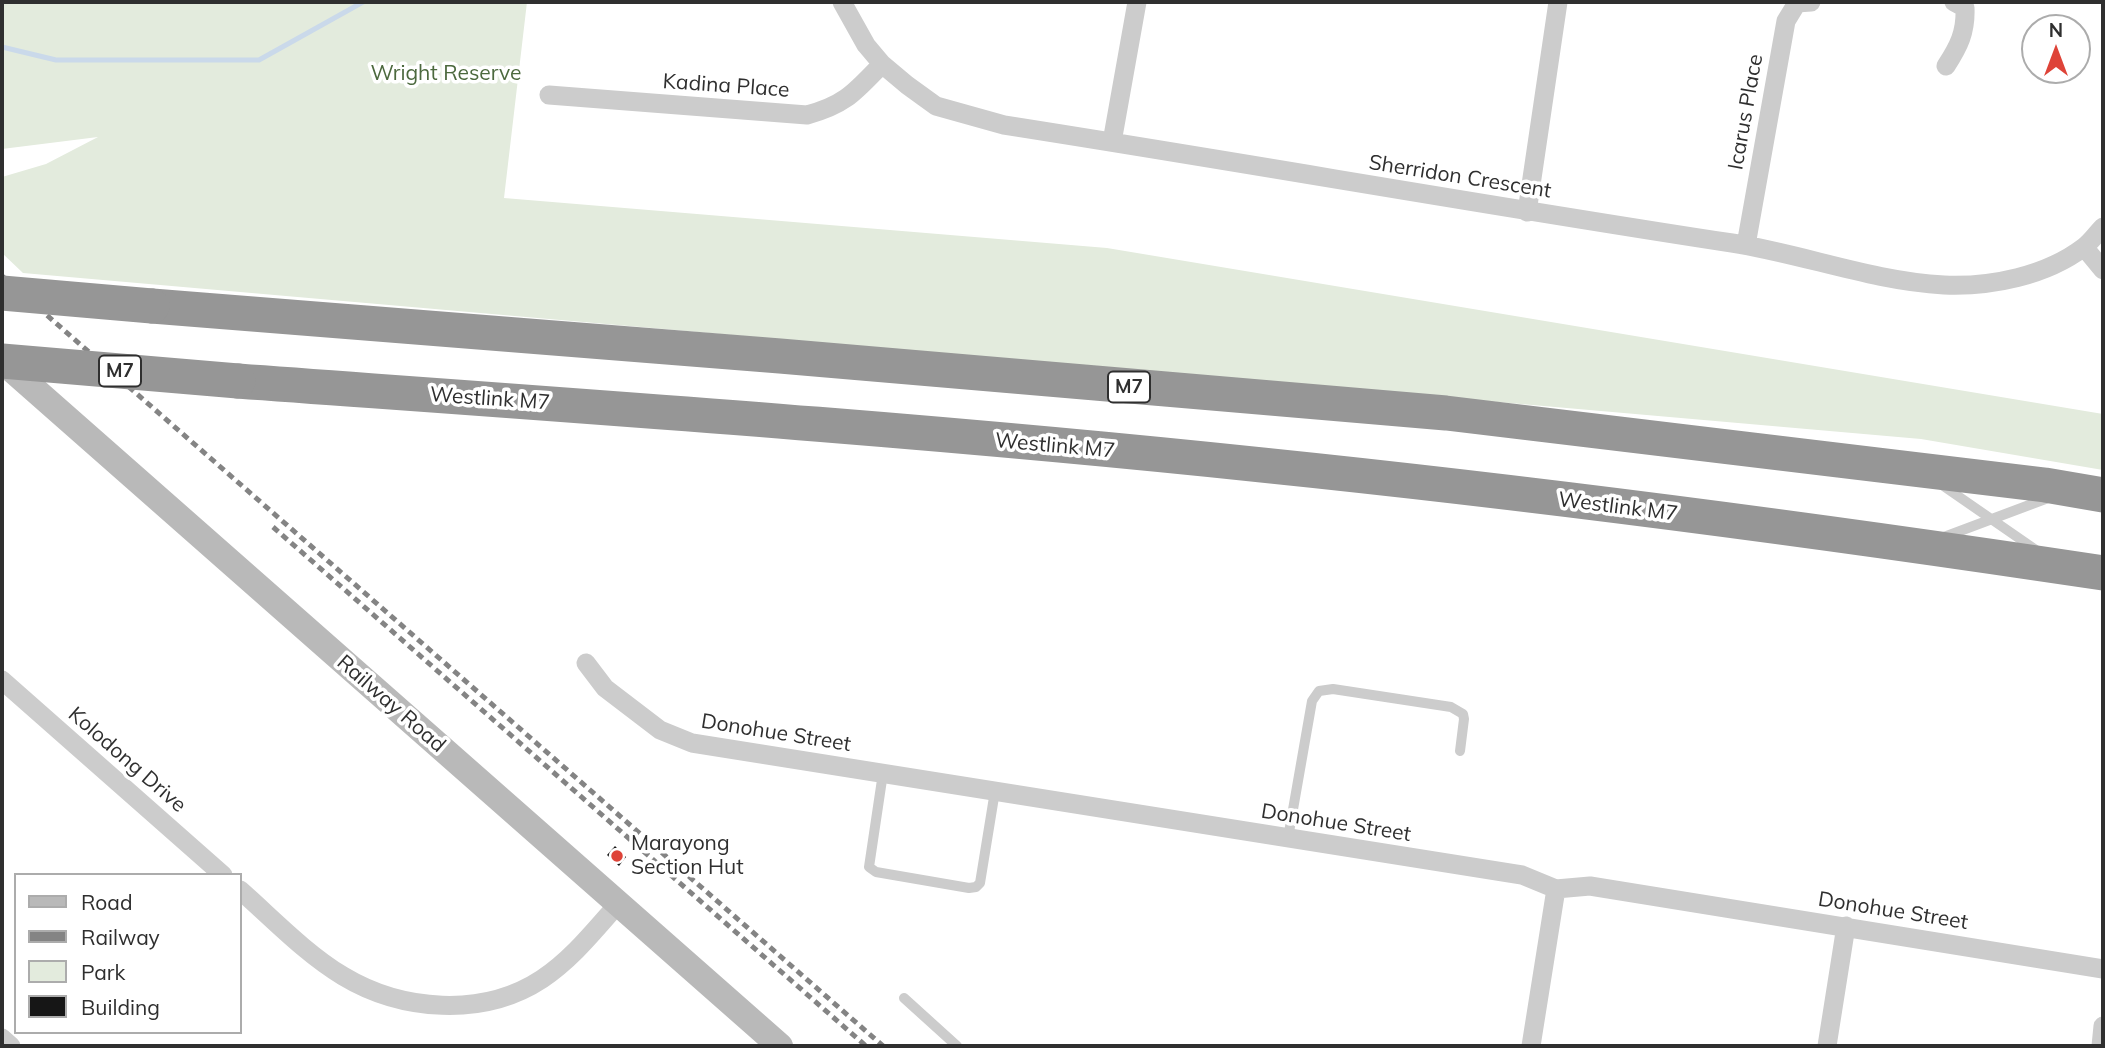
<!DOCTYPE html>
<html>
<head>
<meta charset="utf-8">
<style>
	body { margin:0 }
	#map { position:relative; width:2105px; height:1048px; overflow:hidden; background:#fff; font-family:Mulish,sans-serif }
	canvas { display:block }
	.frame { position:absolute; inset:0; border:4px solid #2f2f2f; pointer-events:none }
	.legend { position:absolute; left:14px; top:873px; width:228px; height:161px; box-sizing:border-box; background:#fff; border:2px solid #acacac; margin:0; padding:9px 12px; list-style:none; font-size:21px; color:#2f2f2f }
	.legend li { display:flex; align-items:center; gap:14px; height:35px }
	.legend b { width:35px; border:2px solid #acacac }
	.north { position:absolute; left:2021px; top:14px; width:70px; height:70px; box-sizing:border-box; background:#fff; border:2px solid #acacac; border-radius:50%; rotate:0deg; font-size:19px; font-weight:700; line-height:28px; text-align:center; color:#2f2f2f }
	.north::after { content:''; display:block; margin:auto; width:24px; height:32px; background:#de4338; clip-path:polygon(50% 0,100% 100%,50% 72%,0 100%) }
</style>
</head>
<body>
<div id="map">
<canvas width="2105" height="1048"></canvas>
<div class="frame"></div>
<ul class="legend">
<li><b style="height:9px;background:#b9b9b9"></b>Road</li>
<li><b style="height:9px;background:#848484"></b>Railway</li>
<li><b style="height:19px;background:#e3ebdd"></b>Park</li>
<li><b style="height:19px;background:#161616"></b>Building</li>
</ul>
<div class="north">N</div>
</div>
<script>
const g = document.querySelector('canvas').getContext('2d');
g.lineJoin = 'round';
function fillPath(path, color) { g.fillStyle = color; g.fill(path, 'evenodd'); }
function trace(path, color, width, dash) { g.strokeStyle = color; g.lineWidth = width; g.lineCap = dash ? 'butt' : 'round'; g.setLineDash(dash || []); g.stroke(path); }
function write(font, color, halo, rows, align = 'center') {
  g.font = font + ' Mulish,sans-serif'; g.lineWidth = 7; g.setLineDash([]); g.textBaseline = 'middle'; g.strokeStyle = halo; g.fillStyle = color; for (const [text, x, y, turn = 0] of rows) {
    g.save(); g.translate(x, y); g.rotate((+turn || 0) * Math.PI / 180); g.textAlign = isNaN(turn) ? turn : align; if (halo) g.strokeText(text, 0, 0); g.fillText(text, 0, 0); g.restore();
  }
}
const green = new Path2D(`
	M 2,2 L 527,2 L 504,198 L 1107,248 L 2103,414 L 2103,470 L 1921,439 L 23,273 L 2,253 L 2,177 L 46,164 L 98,137 L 2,149 Z`);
const stream = new Path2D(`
	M 2,47 L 56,60 L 259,60 L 363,2`);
const building = new Path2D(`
	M 615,846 L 626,857 L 619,866 L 607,855 Z`);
const lane = new Path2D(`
	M 1942,485 L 2036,550
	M 1944,537 L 2048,498
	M 883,773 L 869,867 L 876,872 L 969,888 L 976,887 L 980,883 L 995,791
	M 1288,838 L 1312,701 L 1319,691 L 1333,689 L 1451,707 L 1463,714 L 1464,719 L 1460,751
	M 904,998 L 957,1046`);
const street = new Path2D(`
	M 842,2 L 866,45 L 882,64 L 907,85 L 936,106 L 1004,125 C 1247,163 1489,206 1732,243 C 1803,254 1872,281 1944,285 C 1991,287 2046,276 2084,247 C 2091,242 2097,233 2103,227
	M 1946,66 C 1959,46 1966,32 1965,8 L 1954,2
	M 549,95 L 807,115 C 845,105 855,92 882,64
	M 1112,142 L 1137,2
	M 1527,212 L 1558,2
	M 1746,245 L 1786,21 L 1797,3 L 1811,2
	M 2084,247 L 2103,270
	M 586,663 L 605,688 L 660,730 L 692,743 L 1522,875 L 1556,889 L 1590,886 L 2103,969
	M 2,680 L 223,875
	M 240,890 C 273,919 305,953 343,976 C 401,1011 483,1018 542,979 C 572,959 594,931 618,904
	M 2,1038 L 11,1046
	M 1531,1046 L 1556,889
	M 1827,1046 L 1846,926
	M 2101,1046 L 2103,1026`);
const secondary = new Path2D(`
	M 2,361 L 780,1046`);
const highway = new Path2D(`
	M 152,306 L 780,356 L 1446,413 L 2045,485 L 2103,495
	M 238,381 C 580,406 922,429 1262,465 C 1543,494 1824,531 2103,573`);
const rail = new Path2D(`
	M 2,276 L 883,1046
	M 273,527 L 866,1046`);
const highwayBridge = new Path2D(`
	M 2,293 L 152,306
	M 2,361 L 238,381`);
const markers = [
	[617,856,7,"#de4338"]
];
const shields = [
	[120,371,42],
	[1129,387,42]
];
const shieldNames = [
	["M7",120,371],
	["M7",1129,387]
];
const parkNames = [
	["Wright Reserve",446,74]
];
const streetNames = [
	["Kadina Place",726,86,4],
	["Icarus Place",1746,112,-80],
	["Sherridon Crescent",1460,177,9],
	["Westlink M7",490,399,4],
	["Westlink M7",1055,446,5],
	["Westlink M7",1618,507,7],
	["Railway Road",391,704,41],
	["Donohue Street",776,733,9],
	["Kolodong Drive",127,760,41],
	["Donohue Street",1336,823,9],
	["Donohue Street",1893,911,9]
];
const poiNames = [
	["Marayong",631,844],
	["Section Hut",631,868]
];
fillPath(green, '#e3ebdd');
trace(stream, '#cad9ea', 5);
fillPath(building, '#161616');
trace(lane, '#ccc', 10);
trace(street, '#ccc', 19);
trace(secondary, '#b9b9b9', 26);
trace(highway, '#969696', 35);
trace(rail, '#848484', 5, [7, 5]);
trace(highwayBridge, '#969696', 35);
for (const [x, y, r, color] of markers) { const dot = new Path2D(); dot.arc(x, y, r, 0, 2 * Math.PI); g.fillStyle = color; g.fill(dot); trace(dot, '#fff', 2.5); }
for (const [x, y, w] of shields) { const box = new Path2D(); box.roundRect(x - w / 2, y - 15.5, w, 31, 5); g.fillStyle = '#fff'; g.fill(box); trace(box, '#2f2f2f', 2); }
write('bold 19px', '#2f2f2f', null, shieldNames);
write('21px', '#4c693e', '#fff', parkNames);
write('21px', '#2f2f2f', '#fff', streetNames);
write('21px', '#2f2f2f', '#fff', poiNames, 'left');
</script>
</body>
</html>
